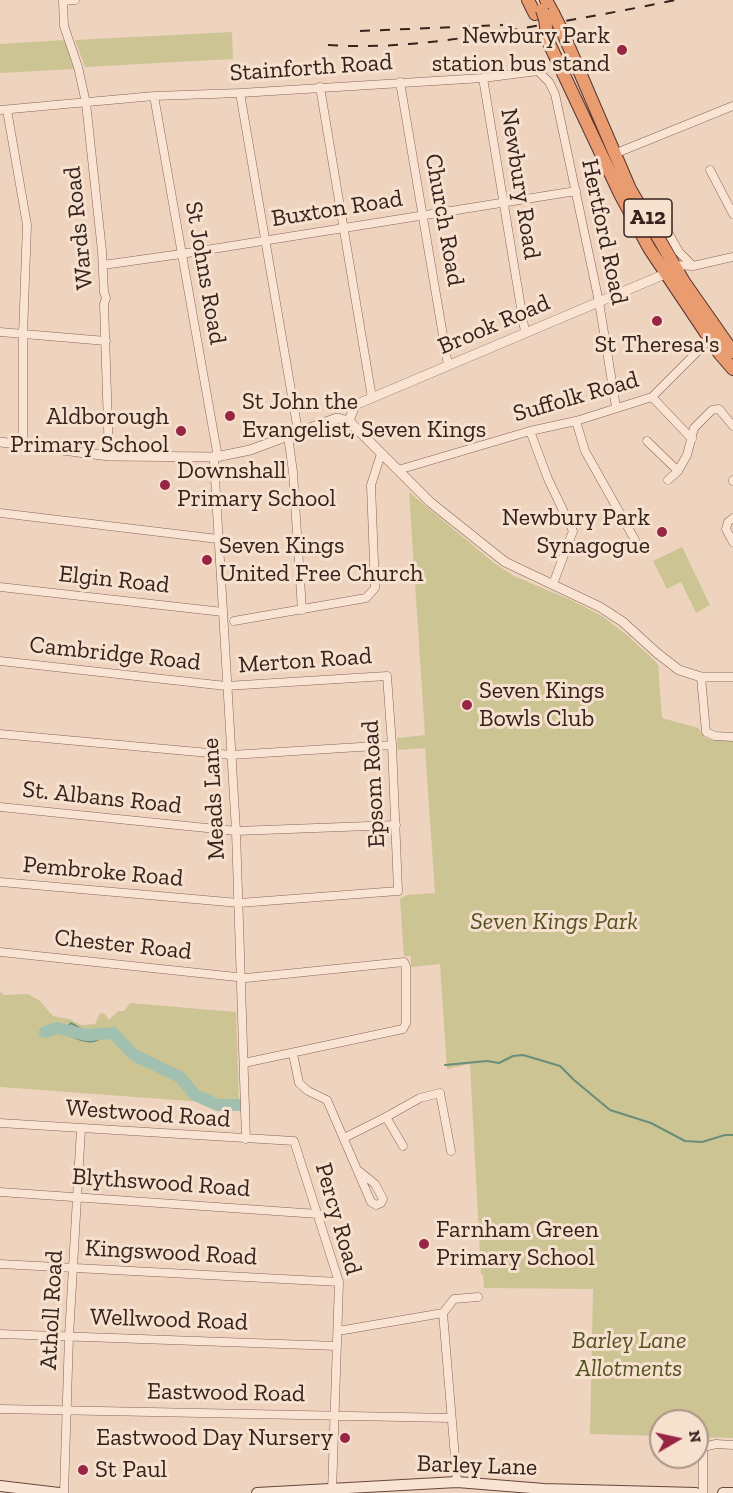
<!DOCTYPE html>
<html>
<head>
<meta charset="utf-8">
<style>
	body { margin:0 }
	#map { position:relative; width:733px; height:1493px; overflow:hidden; background:#eed4bf; font-family:"Zilla Slab",serif }
	canvas { display:block }
	.north { position:absolute; left:649px; top:1409px; width:60px; height:60px; box-sizing:border-box; background:#f6e0ce; border:2px solid #a99487; border-radius:50%; rotate:81deg; font-size:16px; font-weight:700; line-height:24px; text-align:center; color:#36221c }
	.north::after { content:''; display:block; margin:auto; width:21px; height:27px; background:#972644; clip-path:polygon(50% 0,100% 100%,50% 72%,0 100%) }
</style>
</head>
<body>
<div id="map">
<canvas width="733" height="1493"></canvas>
<div class="north">N</div>
</div>
<script>
const g = document.querySelector('canvas').getContext('2d');
g.lineJoin = 'round';
function fillPath(path, color) { g.fillStyle = color; g.fill(path, 'evenodd'); }
function trace(path, color, width, dash) { g.strokeStyle = color; g.lineWidth = width; g.lineCap = dash ? 'butt' : 'round'; g.setLineDash(dash || []); g.stroke(path); }
function write(font, color, halo, rows, align = 'center') {
  g.font = font + ' "Zilla Slab",serif'; g.lineWidth = 6; g.setLineDash([]); g.textBaseline = 'middle'; g.strokeStyle = halo; g.fillStyle = color; for (const [text, x, y, turn = 0] of rows) {
    g.save(); g.translate(x, y); g.rotate((+turn || 0) * Math.PI / 180); g.textAlign = isNaN(turn) ? turn : align; if (halo) g.strokeText(text, 0, 0); g.fillText(text, 0, 0); g.restore();
  }
}
const green = new Path2D(`
	M 232,32 L 233,59 L 85,67 L 75,40 Z
	M 64,40 L 74,69 L 0,73 L 0,44 Z
	M 409,492 L 494,563 L 514,576 L 571,600 L 602,616 L 627,635 L 658,664 L 662,718 L 698,728 L 704,737 L 712,740 L 733,739 L 733,1438 L 697,1437 L 697,1421 L 661,1421 L 661,1436 L 590,1434 L 593,1289 L 484,1288 L 483,1275 L 481,1274 L 470,1064 L 447,1069 L 440,964 L 411,967 L 411,956 L 404,956 L 400,899 L 407,895 L 435,893 L 425,748 L 398,750 L 397,738 L 425,735 Z
	M 682,547 L 710,605 L 696,613 L 681,582 L 667,589 L 653,561 Z
	M 0,991 L 4,995 L 28,994 L 40,1001 L 53,1016 L 69,1019 L 81,1025 L 95,1024 L 100,1013 L 105,1014 L 109,1020 L 118,1011 L 124,1011 L 130,1003 L 236,1012 L 239,1103 L 204,1102 L 0,1087 Z`);
const water = new Path2D(`
	M 71,1023 L 85,1031 L 100,1031 L 102,1037 C 92,1046 81,1040 70,1036 L 68,1026 Z`);
const stream = new Path2D(`
	M 445,1065 L 487,1061 L 499,1063 L 513,1056 L 523,1055 L 560,1066 L 574,1080 L 610,1110 L 651,1123 L 685,1141 L 702,1142 L 725,1135 L 733,1135`);
const river = new Path2D(`
	M 45,1032 L 57,1028 L 86,1035 L 113,1033 L 134,1055 L 180,1077 L 195,1095 L 218,1105 L 239,1105`);
const minor = new Path2D(`
	M 63,0 L 64,26 L 78,67 L 86,103 L 102,251 L 104,292 L 106,298 L 104,304 L 109,456
	M 63,1 L 75,0
	M 483,78 L 525,332
	M 400,82 L 448,365
	M 320,87 L 372,398
	M 240,93 L 298,431
	M 154,96 L 217,452 L 214,462 L 216,494 L 236,831 L 246,1139
	M 0,110 L 154,96 L 240,93 L 483,78 L 538,71 L 549,82 L 555,94 L 599,302 L 616,407
	M 7,110 L 27,225 L 23,334 L 23,446
	M 614,154 L 733,106
	M 710,170 L 733,214
	M 655,209 L 679,252 L 693,266
	M 103,265 L 181,254 L 576,191
	M 674,265 L 693,266 L 733,257
	M 0,332 L 106,341
	M 652,397 L 692,439
	M 576,421 L 585,451 L 635,540
	M 530,431 L 548,479 L 573,531 L 553,584
	M 288,436 L 293,472 L 302,610
	M 647,441 L 678,471
	M 398,470 L 530,431 L 576,421 L 652,397 L 710,339
	M 668,480 L 678,471 L 687,455 L 694,428 L 712,410 L 719,409 L 733,426
	M 733,480 L 733,481
	M 0,513 L 218,539
	M 733,518 L 728,522 L 726,529 L 733,542
	M 0,587 L 223,612
	M 234,621 L 366,598 L 375,588 L 371,485 L 381,454
	M 0,661 L 226,686 L 387,676 L 392,745 L 398,891 L 239,903 L 0,882
	M 701,677 L 706,732 L 715,736 L 733,737
	M 0,734 L 231,755 L 392,745
	M 0,807 L 236,831 L 396,825
	M 0,952 L 246,978 L 404,962 L 406,966 L 406,1023 L 403,1029 L 244,1063
	M 293,1054 L 299,1083 L 308,1091 L 327,1100 L 371,1202 L 376,1205 L 381,1203 L 383,1199 L 375,1184 L 359,1171
	M 386,1117 L 403,1146
	M 0,1123 L 294,1141 L 339,1282 L 332,1492
	M 344,1138 L 386,1117 L 420,1098 L 440,1093 L 451,1151
	M 0,1192 L 318,1214
	M 0,1264 L 339,1282
	M 443,1313 L 454,1299 L 478,1297
	M 338,1331 L 443,1313 L 457,1482
	M 0,1334 L 337,1346
	M 0,1409 L 451,1418
	M 64,1493 L 69,1336 L 81,1129
	M 703,1493 L 703,1447 L 716,1444 L 733,1445`);
const tertiary = new Path2D(`
	M 349,421 L 355,405 L 665,274
	M 0,442 L 109,456 L 216,457 L 250,450 L 337,418 L 349,421 L 430,502 L 505,562 L 600,607 L 623,622 L 657,653 L 679,670 L 701,677 L 733,677`);
const secondary = new Path2D(`
	M 0,1486 L 59,1493
	M 257,1493 L 457,1482 L 544,1489 L 696,1493
	M 723,1493 L 733,1493`);
const trunk = new Path2D(`
	M 528,0 L 535,14
	M 546,0 L 553,13
	M 563,33 L 630,189 L 684,282 L 733,352
	M 548,41 L 620,194 L 649,248 L 720,354 L 733,369`);
const rail = new Path2D(`
	M 360,31 L 503,25
	M 328,45 C 389,49 447,41 507,31 C 564,21 619,12 675,0`);
const trunkBridge = new Path2D(`
	M 542,10 L 545,19 L 548,41
	M 553,13 L 563,33`);
const markers = [
	[622,50,6,"#972644"],
	[657,321,6,"#972644"],
	[230,416,6,"#972644"],
	[181,431,6,"#972644"],
	[165,485,6,"#972644"],
	[662,532,6,"#972644"],
	[207,560,6,"#972644"],
	[467,705,6,"#972644"],
	[424,1244,6,"#972644"],
	[345,1438,6,"#972644"],
	[83,1470,6,"#972644"]
];
const shields = [
	[648,218,48]
];
const shieldNames = [
	["A12",648,218]
];
const poiNames = [
	["Newbury Park",610,36,"right"],
	["station bus stand",610,64,"right"],
	["St Theresa's",657,345,"center"],
	["St John the",242,402],
	["Evangelist, Seven Kings",242,430],
	["Aldborough",169,417,"right"],
	["Primary School",169,445,"right"],
	["Downshall",177,471],
	["Primary School",177,499],
	["Newbury Park",650,518,"right"],
	["Synagogue",650,546,"right"],
	["Seven Kings",219,546],
	["United Free Church",219,574],
	["Seven Kings",479,691],
	["Bowls Club",479,719],
	["Farnham Green",436,1230],
	["Primary School",436,1258],
	["Eastwood Day Nursery",333,1438,"right"],
	["St Paul",95,1470]
];
const streetNames = [
	["Stainforth Road",311,68,-4],
	["Newbury Road",520,184,81],
	["Buxton Road",337,209,-9],
	["Church Road",444,220,80],
	["Wards Road",79,228,-96],
	["Hertford Road",604,232,78],
	["St Johns Road",205,273,80],
	["Brook Road",494,325,-23],
	["Suffolk Road",576,397,-16],
	["Elgin Road",114,580,6],
	["Cambridge Road",115,654,6],
	["Merton Road",305,661,-4],
	["Epsom Road",374,784,-93],
	["St. Albans Road",102,798,6],
	["Meads Lane",214,799,-93],
	["Pembroke Road",103,872,5],
	["Chester Road",123,945,6],
	["Westwood Road",148,1114,4],
	["Blythswood Road",161,1183,4],
	["Percy Road",338,1219,74],
	["Kingswood Road",171,1253,3],
	["Atholl Road",52,1310,-87],
	["Wellwood Road",169,1320,2],
	["Eastwood Road",226,1393,1],
	["Barley Lane",477,1466,2]
];
const parkNames = [
	["Seven Kings Park",554,922],
	["Barley Lane",629,1341],
	["Allotments",629,1369]
];
fillPath(green, '#ccc493');
fillPath(water, '#a2c0b0');
trace(water, '#698e7b', 1.5);
trace(stream, '#698e7b', 2);
trace(river, '#a2c0b0', 12);
trace(minor, '#876457', 9);
trace(tertiary, '#876457', 10);
trace(secondary, '#69463a', 12);
trace(trunk, '#55342c', 14);
trace(minor, '#f9e3d2', 8);
trace(tertiary, '#f9e3d2', 9);
trace(secondary, '#f9e3d2', 10);
trace(trunk, '#ea9c71', 12);
trace(rail, '#36221c', 2, [10, 10]);
trace(trunkBridge, '#55342c', 14, []);
trace(trunkBridge, '#ea9c71', 12);
for (const [x, y, r, color] of markers) { const dot = new Path2D(); dot.arc(x, y, r, 0, 2 * Math.PI); g.fillStyle = color; g.fill(dot); trace(dot, '#f6e0ce', 2); }
for (const [x, y, w] of shields) { const box = new Path2D(); box.roundRect(x - w / 2, y - 19, w, 38, 4.5); g.fillStyle = '#f6e0ce'; g.fill(box); trace(box, '#36221c', 1.5); }
write('bold 22px', '#36221c', null, shieldNames);
write('24px', '#36221c', '#f6e0ce', poiNames, 'left');
write('24px', '#36221c', '#f6e0ce', streetNames);
write('italic 24px', '#535322', '#f6e0ce', parkNames);
</script>
</body>
</html>
